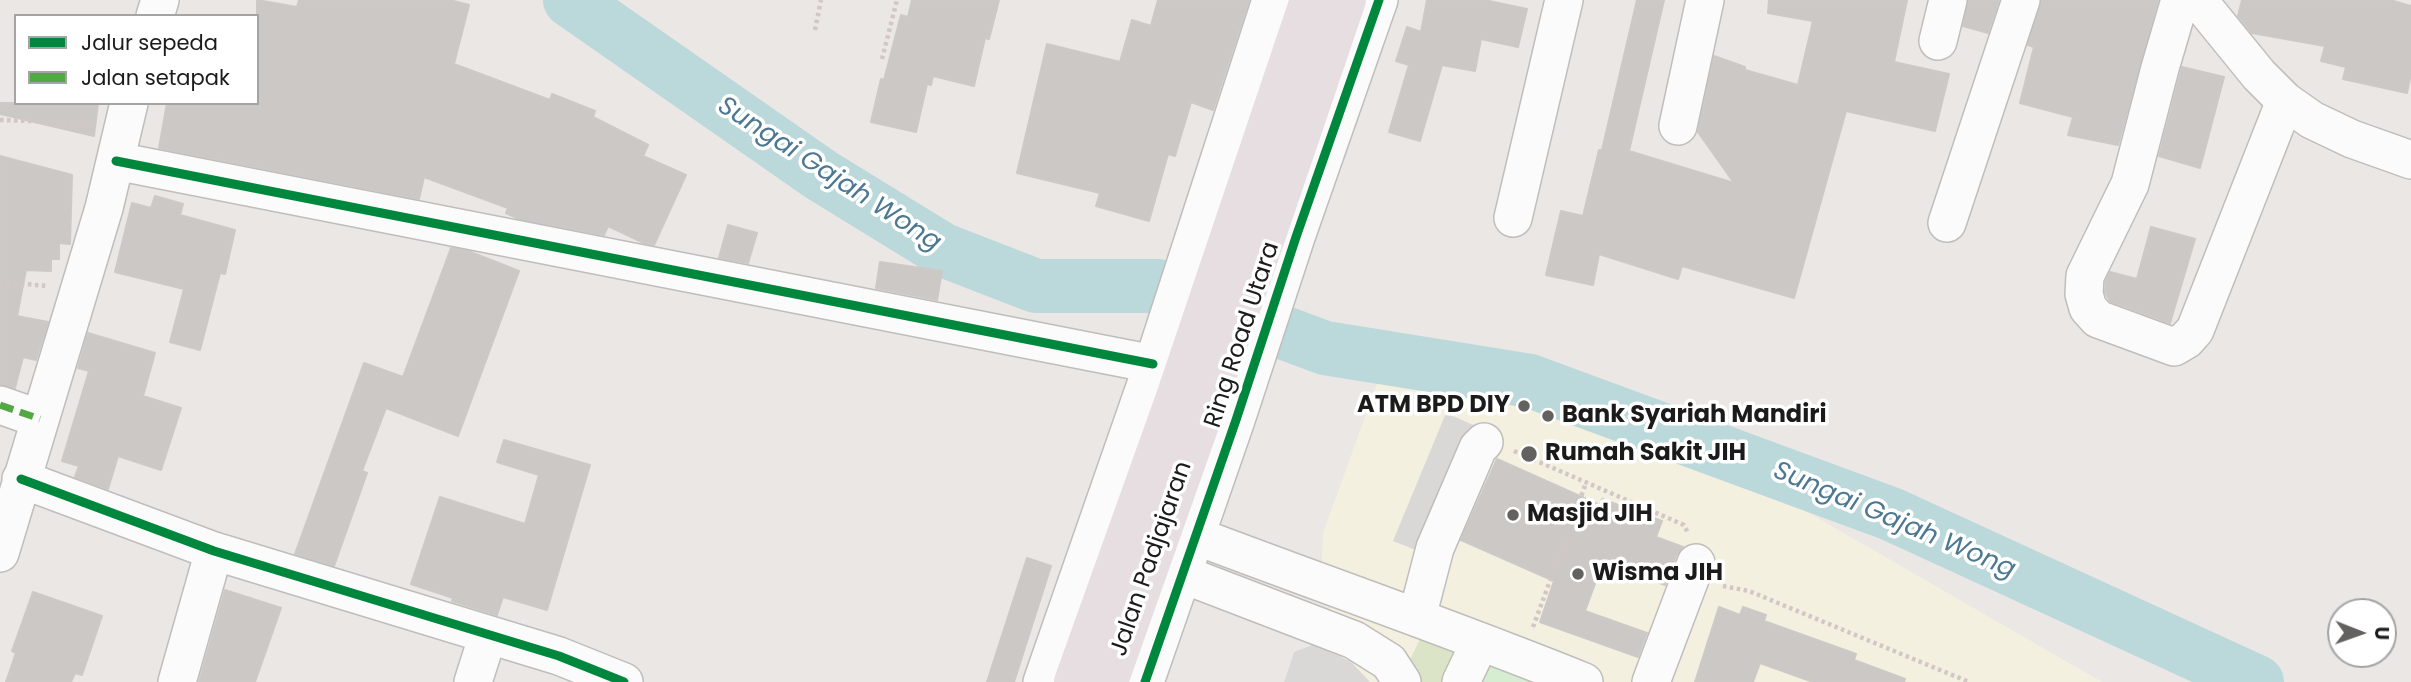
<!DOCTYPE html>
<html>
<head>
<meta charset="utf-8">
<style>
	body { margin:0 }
	#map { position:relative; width:2411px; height:682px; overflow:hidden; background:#eae7e4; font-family:Poppins,sans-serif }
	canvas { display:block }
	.legend { position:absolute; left:14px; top:14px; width:245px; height:91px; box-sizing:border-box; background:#fff; border:2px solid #a4a4a4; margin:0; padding:9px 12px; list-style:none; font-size:21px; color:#1b1b1b }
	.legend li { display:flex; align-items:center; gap:14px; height:35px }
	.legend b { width:35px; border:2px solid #a4a4a4 }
	.north { position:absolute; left:2327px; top:598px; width:70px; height:70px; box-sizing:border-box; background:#fff; border:2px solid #a4a4a4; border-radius:50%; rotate:91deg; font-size:19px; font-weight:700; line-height:28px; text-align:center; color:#1b1b1b }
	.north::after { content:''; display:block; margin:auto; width:24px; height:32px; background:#636261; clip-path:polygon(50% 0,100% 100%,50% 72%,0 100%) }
</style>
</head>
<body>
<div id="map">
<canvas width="2411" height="682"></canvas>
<ul class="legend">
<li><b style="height:9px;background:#00873e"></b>Jalur sepeda</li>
<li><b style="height:9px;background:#52a943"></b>Jalan setapak</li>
</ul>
<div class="north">U</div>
</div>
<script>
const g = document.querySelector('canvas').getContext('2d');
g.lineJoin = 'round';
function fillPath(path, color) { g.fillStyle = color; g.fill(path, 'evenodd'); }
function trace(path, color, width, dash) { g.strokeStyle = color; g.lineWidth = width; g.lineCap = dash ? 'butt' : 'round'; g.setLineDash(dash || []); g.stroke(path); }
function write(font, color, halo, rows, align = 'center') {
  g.font = font + ' Poppins,sans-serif'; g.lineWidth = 7; g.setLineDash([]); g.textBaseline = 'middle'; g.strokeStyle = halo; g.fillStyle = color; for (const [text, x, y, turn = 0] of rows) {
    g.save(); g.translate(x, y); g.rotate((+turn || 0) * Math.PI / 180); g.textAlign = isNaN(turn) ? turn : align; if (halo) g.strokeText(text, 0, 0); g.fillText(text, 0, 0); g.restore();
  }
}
const education = new Path2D(`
	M 1387,356 L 1570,375 L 2102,682 L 1284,682 L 1294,652 L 1315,644 L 1324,628 L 1336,589 L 1332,573 L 1322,563 L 1323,533 Z`);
const grass = new Path2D(`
	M 1423,633 L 1460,653 L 1449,682 L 1420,682 L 1408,664 Z`);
const park = new Path2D(`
	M 1484,661 L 1562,682 L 1473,682 Z`);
const parking = new Path2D(`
	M 1446,413 L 1492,433 L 1440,560 L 1393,541 Z
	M 1315,644 L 1351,662 L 1370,682 L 1284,682 L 1294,652 Z`);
const river = new Path2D(`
	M 570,0 L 821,175 L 943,250 L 1036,286 L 1158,286 L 1325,348 L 1530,381 L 1891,514 L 2257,682`);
const building = new Path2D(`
	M 257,0 L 297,7 L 299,0 L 450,0 L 469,5 L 454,64 L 550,100 L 552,94 L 595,111 L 593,117 L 648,145 L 643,156 L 686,175 L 654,245 L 644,243 L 608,226 L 604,235 L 519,219 L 506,213 L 508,208 L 424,177 L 419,199 L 159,148 L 167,103 L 257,103 Z
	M 912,0 L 999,0 L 989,39 L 985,38 L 974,86 L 933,76 L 931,85 L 927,84 L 916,132 L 871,122 L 881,79 L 884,80 L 901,15 L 908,17 Z
	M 1158,0 L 1249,0 L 1213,110 L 1191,102 L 1175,156 L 1168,154 L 1149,221 L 1096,206 L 1100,193 L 1017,173 L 1047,44 L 1120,62 L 1132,20 L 1151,26 Z
	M 1427,0 L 1484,0 L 1527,9 L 1518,47 L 1481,39 L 1475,71 L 1442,65 L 1420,141 L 1389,132 L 1409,65 L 1396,61 L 1407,27 L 1421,32 Z
	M 1637,0 L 1664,0 L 1629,151 L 1734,183 L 1698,132 L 1714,56 L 1745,67 L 1745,70 L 1798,85 L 1813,21 L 1768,13 L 1769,0 L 1907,0 L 1894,62 L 1949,74 L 1935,131 L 1846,111 L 1794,298 L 1682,266 L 1678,279 L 1599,254 L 1593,285 L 1546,275 L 1561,211 L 1583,216 L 1599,150 L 1602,150 Z
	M 1968,0 L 1999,0 L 1988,33 L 1963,26 Z
	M 2041,0 L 2158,0 L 2118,145 L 2068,135 L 2073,117 L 2020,103 L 2034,47 L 2028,45 Z
	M 2242,0 L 2390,0 L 2411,6 L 2411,73 L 2407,93 L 2343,79 L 2346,67 L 2321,61 L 2325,46 L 2252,33 L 2238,16 Z
	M 2182,67 L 2224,77 L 2200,168 L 2159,156 Z
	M 0,103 L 98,103 L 94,136 L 0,114 Z
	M 0,156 L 72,175 L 70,244 L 59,243 L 59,259 L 51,259 L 51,271 L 26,270 L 17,316 L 48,322 L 36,360 L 23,357 L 15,388 L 0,385 Z
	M 155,196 L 183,204 L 180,215 L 235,230 L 225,274 L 220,273 L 200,350 L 170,342 L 184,289 L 115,272 L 132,203 L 151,208 Z
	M 728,225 L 757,233 L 748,263 L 719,258 Z
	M 2151,227 L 2195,239 L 2170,323 L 2110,301 L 2105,292 L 2106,281 L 2110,272 L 2137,279 Z
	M 451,248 L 468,251 L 519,271 L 458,436 L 386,408 L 362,471 L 367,473 L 334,566 L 295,554 L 364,363 L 403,377 Z
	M 880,262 L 942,271 L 937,300 L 876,288 Z
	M 88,333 L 155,353 L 143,396 L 181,408 L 161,470 L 118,456 L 108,489 L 75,477 L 79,466 L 62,461 L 89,371 L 78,368 Z
	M 504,440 L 590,465 L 547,610 L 503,597 L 497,615 L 452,601 L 453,598 L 411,584 L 440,497 L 525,524 L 539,475 L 497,462 Z
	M 1497,459 L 1600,505 L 1602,499 L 1662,521 L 1656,537 L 1683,547 L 1676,556 L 1665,585 L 1603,562 L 1585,611 L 1647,633 L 1638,657 L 1540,622 L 1554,581 L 1461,540 Z
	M 1027,558 L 1051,566 L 1014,682 L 987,682 Z
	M 225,590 L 281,608 L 255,682 L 199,682 Z
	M 33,592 L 102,616 L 82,675 L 75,673 L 71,682 L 6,682 L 16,653 L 12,651 Z
	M 1719,607 L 1740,615 L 1743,607 L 1766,615 L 1764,621 L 1856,654 L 1854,660 L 1905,679 L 1904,682 L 1813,682 L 1760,663 L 1753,682 L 1695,682 Z`);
const path = new Path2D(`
	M 815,30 L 821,0
	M 882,59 L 897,0
	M 0,120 L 90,123
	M 0,282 L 48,286
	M 1514,451 L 1684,525 L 1688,533
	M 1723,586 L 1749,591 L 1969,682
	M 1533,627 L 1586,483`);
const minor = new Path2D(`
	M 2180,0 L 2160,68 L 2130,184 L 2085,276 L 2084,294 L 2088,308 L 2098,319 L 2174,347 L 2186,340 L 2195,330 L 2285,101
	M 2198,0 L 2259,75 L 2285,101 L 2312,120 L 2352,139 L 2411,160
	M 155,16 L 160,0
	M 1938,41 L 1948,0
	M 1678,126 L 1705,0
	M 116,161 L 1153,364
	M 1513,218 L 1564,0
	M 1947,223 L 2021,0
	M 0,405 L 40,419
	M 21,479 L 214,551 L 559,656 L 624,682
	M 1196,536 C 1325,585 1456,630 1584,682
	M 0,553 L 104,208 L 129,103
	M 1182,574 L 1354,640 L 1389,662 L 1402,682
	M 1417,617 L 1435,548 L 1478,448 L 1484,442
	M 177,682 L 214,551
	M 473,682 L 488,635
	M 1042,682 L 1155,358 L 1271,0
	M 1145,682 L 1236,420 L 1296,237 L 1379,0
	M 1461,682 L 1480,642
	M 1651,682 L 1696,563`);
const highway = new Path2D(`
	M 1073,682 L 1174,400 L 1309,0
	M 1109,682 L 1265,241 L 1347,0`);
const quiet = new Path2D(`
	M 0,405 L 40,419`);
const cycleway = new Path2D(`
	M 116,161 L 1153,364
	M 21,479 L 214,551 L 559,656 L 624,682
	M 1145,682 L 1236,420 L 1296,237 L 1379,0`);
const markers = [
	[1524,406,7,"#636261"],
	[1548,416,7,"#636261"],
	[1529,454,9,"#636261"],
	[1513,515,7,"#636261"],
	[1578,574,7,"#636261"]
];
const streetNames = [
	["Ring Road Utara",1243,335,-72],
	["Jalan Padjajaran",1152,559,-71]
];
const poiNames = [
	["ATM BPD DIY",1510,406,"right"],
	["Bank Syariah Mandiri",1562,416],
	["Rumah Sakit JIH",1545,454],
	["Masjid JIH",1527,515],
	["Wisma JIH",1592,574]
];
const waterNames = [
	["Sungai Gajah Wong",829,175,33],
	["Sungai Gajah Wong",1894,521,23]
];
fillPath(education, '#f3f0e0');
fillPath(grass, '#dbe4c6');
fillPath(park, '#d6edd2');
fillPath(parking, '#dad8d7');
trace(river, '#bbd8da', 54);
fillPath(building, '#cbc8c5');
trace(building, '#cdc9c6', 2);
trace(minor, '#bfbebc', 40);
trace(highway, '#bb9faa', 42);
trace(path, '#d3c6c7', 4.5, [3.5, 3.5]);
trace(minor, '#fcfbfb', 37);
trace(highway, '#e7dee1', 38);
trace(quiet, '#52a943', 7, [14, 7]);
trace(cycleway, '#00873e', 9);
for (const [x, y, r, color] of markers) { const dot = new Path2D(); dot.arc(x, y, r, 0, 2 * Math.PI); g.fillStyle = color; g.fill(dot); trace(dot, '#fff', 2.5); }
write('24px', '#1b1b1b', '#fff', streetNames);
write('bold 24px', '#1b1b1b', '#fff', poiNames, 'left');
write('italic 26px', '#4d7891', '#fff', waterNames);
</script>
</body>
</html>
